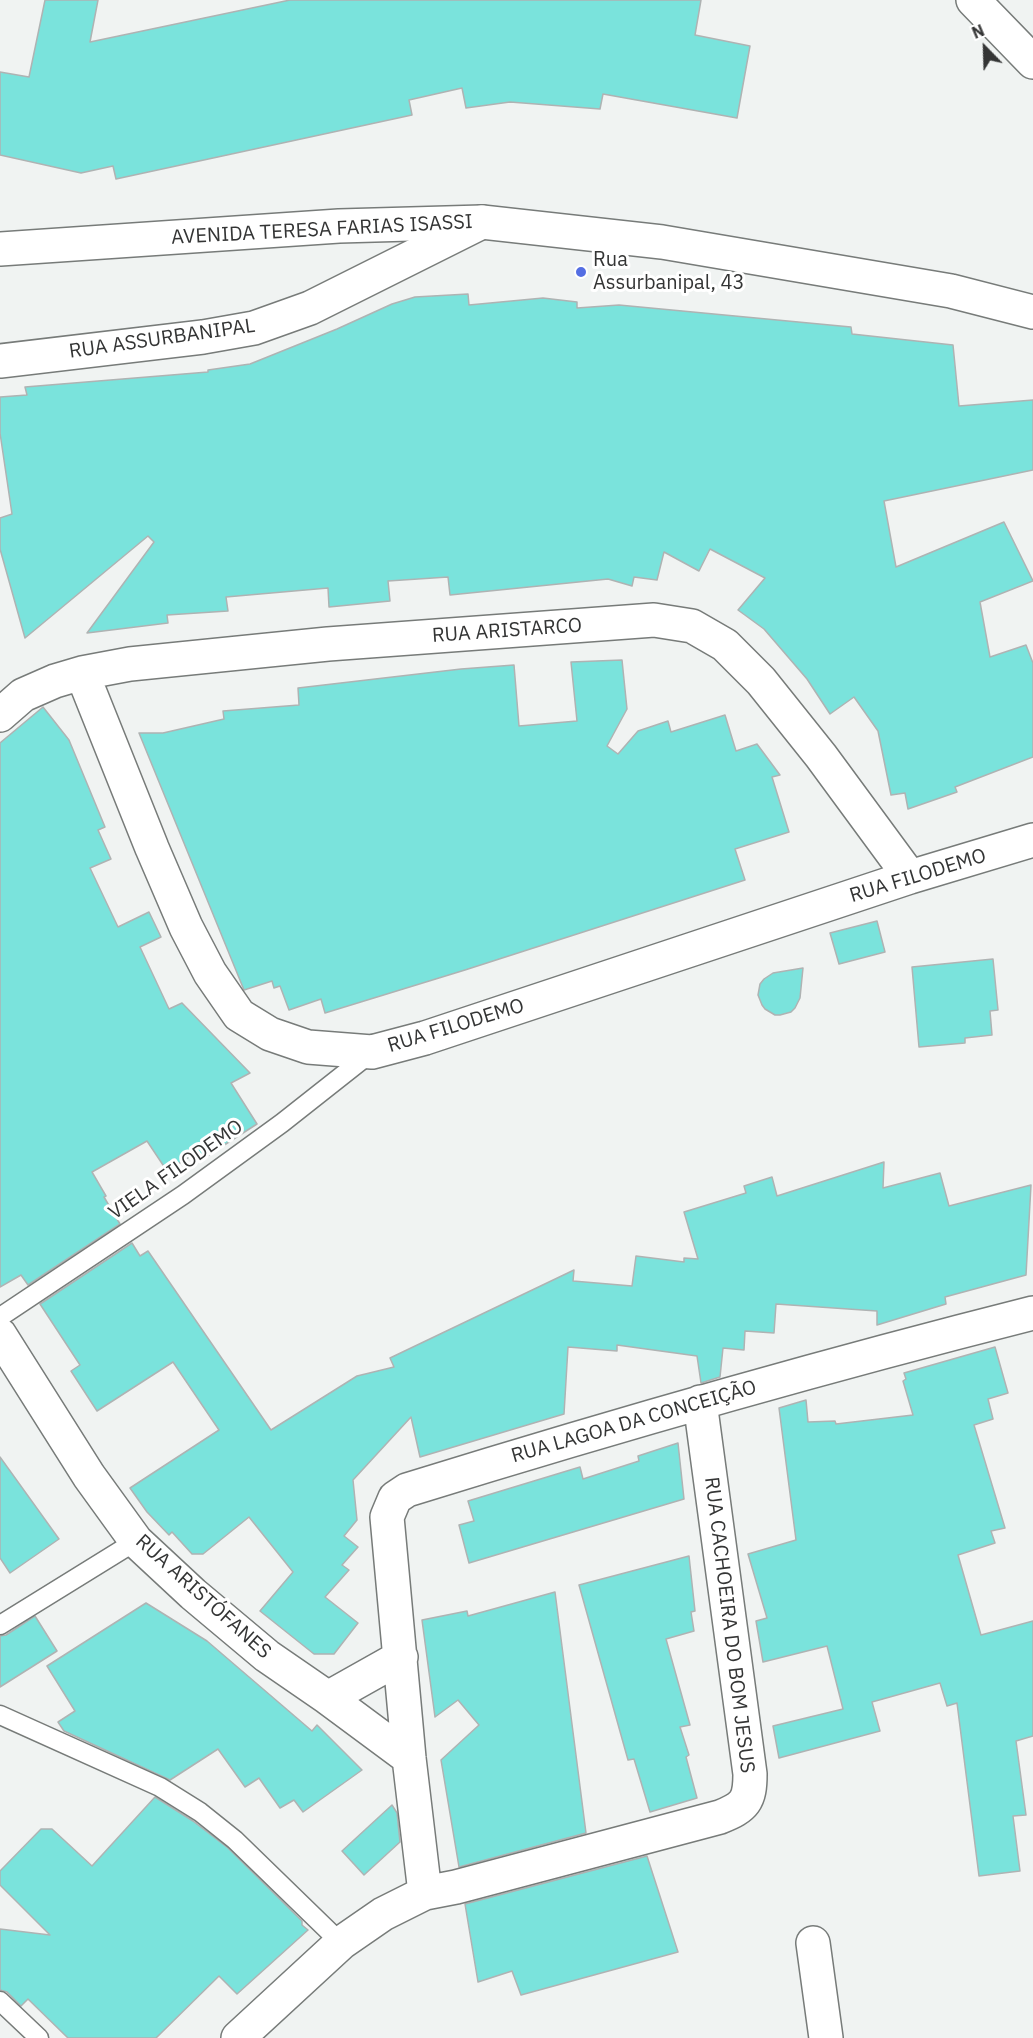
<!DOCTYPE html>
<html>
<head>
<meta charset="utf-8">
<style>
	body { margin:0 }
	#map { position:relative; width:1033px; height:2038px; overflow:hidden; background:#f0f3f2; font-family:"IBM Plex Sans",sans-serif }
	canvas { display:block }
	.north { position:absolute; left:955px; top:18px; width:60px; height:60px; -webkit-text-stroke:4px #fff; paint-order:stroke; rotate:337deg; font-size:16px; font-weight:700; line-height:24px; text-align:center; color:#343535 }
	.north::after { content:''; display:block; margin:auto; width:21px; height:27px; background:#343535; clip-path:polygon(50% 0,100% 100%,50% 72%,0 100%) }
</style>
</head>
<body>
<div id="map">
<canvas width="1033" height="2038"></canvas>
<div class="north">N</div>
</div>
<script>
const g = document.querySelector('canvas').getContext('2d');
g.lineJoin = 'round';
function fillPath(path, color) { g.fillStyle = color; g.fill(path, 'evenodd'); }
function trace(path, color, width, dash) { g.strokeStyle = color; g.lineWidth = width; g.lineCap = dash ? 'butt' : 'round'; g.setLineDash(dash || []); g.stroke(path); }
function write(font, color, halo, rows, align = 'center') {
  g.font = font + ' "IBM Plex Sans",sans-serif'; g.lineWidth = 6; g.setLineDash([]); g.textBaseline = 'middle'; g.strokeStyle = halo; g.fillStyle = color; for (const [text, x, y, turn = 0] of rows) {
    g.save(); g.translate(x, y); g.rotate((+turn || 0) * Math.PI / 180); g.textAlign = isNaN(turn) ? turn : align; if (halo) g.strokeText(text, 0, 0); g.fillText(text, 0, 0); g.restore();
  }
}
const building = new Path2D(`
	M 45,0 L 98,0 L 90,42 L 290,0 L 701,0 L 695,35 L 750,46 L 737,118 L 603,94 L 600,109 L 510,102 L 466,108 L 462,88 L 409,100 L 412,115 L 116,179 L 113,166 L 81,173 L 0,155 L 0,72 L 29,77 Z
	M 468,294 L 469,305 L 543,298 L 577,302 L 577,308 L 619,305 L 851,327 L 852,334 L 953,345 L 959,406 L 1033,400 L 1033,470 L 884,501 L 896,567 L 1004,522 L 1033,581 L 980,602 L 990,657 L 1026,645 L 1033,663 L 1033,757 L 955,787 L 957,792 L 908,809 L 905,793 L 891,795 L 878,731 L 854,697 L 830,714 L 807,679 L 764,629 L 738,610 L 765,578 L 710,549 L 699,571 L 664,552 L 657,580 L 634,577 L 632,586 L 608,579 L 450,595 L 448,577 L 388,581 L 390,601 L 329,607 L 328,588 L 226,597 L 228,611 L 167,615 L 168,623 L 87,633 L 154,542 L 148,536 L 25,638 L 0,549 L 0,518 L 12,514 L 0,433 L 0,397 L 27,395 L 25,387 L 208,372 L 208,370 L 250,364 L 337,329 L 392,304 L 415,297 Z
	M 622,660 L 627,709 L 607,746 L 618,754 L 638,731 L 668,721 L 671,732 L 725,715 L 736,751 L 757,744 L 780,775 L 772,777 L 789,832 L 735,849 L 745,880 L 465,970 L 325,1013 L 321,999 L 289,1010 L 280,986 L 274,988 L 272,981 L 244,990 L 139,733 L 163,733 L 224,719 L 223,711 L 299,705 L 298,688 L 461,669 L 514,665 L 519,726 L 577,721 L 571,662 Z
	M 43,707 L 69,740 L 105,827 L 98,830 L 111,859 L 90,868 L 118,927 L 149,912 L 161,937 L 140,947 L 169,1009 L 182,1003 L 250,1073 L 231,1083 L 257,1124 L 201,1160 L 197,1152 L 167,1171 L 147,1141 L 92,1172 L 106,1196 L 104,1197 L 120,1224 L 28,1285 L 21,1275 L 0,1287 L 0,743 Z
	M 877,921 L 885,952 L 839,964 L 830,933 Z
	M 993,959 L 998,1010 L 990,1011 L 992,1035 L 965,1038 L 965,1043 L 919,1047 L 912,967 Z
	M 803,968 L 800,998 L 795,1008 L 791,1012 L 780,1015 L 775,1015 L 765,1009 L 762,1005 L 758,995 L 760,984 L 764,979 L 773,973 Z
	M 884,1162 L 883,1188 L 940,1173 L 949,1206 L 1031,1185 L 1026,1275 L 945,1297 L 946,1304 L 877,1325 L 877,1311 L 776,1304 L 774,1333 L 745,1331 L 744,1350 L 723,1348 L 720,1377 L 701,1383 L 697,1356 L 617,1345 L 617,1351 L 568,1347 L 564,1414 L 420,1457 L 411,1417 L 353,1480 L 357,1520 L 344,1536 L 358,1547 L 342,1565 L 349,1570 L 325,1597 L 358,1623 L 334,1654 L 314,1654 L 260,1611 L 293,1572 L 249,1517 L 203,1554 L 192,1554 L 172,1532 L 169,1535 L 147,1512 L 130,1488 L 219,1430 L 173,1362 L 97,1411 L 71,1371 L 80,1365 L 40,1304 L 132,1243 L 140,1256 L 148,1251 L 271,1430 L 357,1376 L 394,1367 L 390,1358 L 574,1270 L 573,1281 L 632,1286 L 636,1256 L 684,1262 L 684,1258 L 698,1259 L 684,1212 L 746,1193 L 744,1186 L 772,1177 L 777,1196 Z
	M 995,1347 L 1008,1393 L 988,1399 L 993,1419 L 974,1425 L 1005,1528 L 991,1531 L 995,1543 L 958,1555 L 981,1635 L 1033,1621 L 1033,1736 L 1016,1741 L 1026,1815 L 1013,1816 L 1020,1871 L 979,1876 L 957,1703 L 947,1706 L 940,1683 L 872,1702 L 880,1731 L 779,1758 L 773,1726 L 843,1709 L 827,1646 L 763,1662 L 756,1621 L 767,1618 L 748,1554 L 796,1540 L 779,1408 L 806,1400 L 808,1422 L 835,1421 L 836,1424 L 913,1415 L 903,1381 L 906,1379 L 904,1373 Z
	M 678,1443 L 684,1499 L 469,1563 L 459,1525 L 474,1521 L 468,1501 L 580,1467 L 583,1479 L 639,1461 L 638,1456 Z
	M 0,1457 L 59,1539 L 10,1573 L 0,1558 Z
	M 689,1556 L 695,1611 L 691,1612 L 694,1631 L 666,1639 L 690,1725 L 680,1727 L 689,1755 L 686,1757 L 697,1798 L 650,1812 L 634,1759 L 628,1760 L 579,1585 Z
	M 555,1592 L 586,1833 L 459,1867 L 441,1760 L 479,1725 L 458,1700 L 435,1717 L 422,1620 L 467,1611 L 468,1616 Z
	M 146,1603 L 207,1641 L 312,1731 L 317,1725 L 362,1770 L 303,1812 L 294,1800 L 280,1808 L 259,1778 L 245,1787 L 218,1749 L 170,1780 L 64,1731 L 58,1722 L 75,1711 L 47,1666 Z
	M 35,1616 L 57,1651 L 0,1687 L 0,1636 L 6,1635 Z
	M 155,1797 L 193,1821 L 228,1848 L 302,1921 L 302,1925 L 308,1930 L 237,1994 L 219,1976 L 156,2038 L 68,2038 L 28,1999 L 21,2006 L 7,1992 L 0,1990 L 0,1929 L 50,1935 L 0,1885 L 0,1871 L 41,1829 L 52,1829 L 92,1866 Z
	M 392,1805 L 397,1813 L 400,1842 L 364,1875 L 342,1851 Z
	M 647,1856 L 678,1952 L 521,1995 L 512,1971 L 478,1982 L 465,1904 Z`);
const lane = new Path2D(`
	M 0,1317 L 183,1195 L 282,1123 L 372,1052
	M 0,1625 L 136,1541
	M 0,1715 L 160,1787 L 200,1812 L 235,1840 L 341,1943
	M 0,2001 L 39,2038`);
const street = new Path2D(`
	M 973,0 L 1033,62
	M 0,361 L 203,337 L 254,328 L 310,308 L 482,222
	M 82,673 L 152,848 L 186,927 L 210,973 L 239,1015 L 270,1034 L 308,1047 L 372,1052 L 425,1038 L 910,877 L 1033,840
	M 0,715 L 23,695 L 55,681 L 82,673 L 130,664 L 328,644 L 654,620 L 692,626 L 725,645 L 761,681 L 821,756 L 910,877
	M 0,1335 L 89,1476 L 136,1541 L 193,1594 L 267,1656 L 328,1698 L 409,1758
	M 328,1698 L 401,1657
	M 425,1893 L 456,1887 L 720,1817 C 745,1807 750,1801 750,1774 L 700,1402
	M 813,1943 L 826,2038
	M 238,2038 L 341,1943 L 383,1914 L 425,1893 L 409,1758 L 387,1517 L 395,1498 L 407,1490 C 614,1426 823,1366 1033,1313`);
const secondary = new Path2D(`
	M 0,249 L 339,226 L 482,222 L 662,242 L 951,291 L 1033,312`);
const markers = [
	[581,272,6,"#546ee3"]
];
const streetNames = [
	["AVENIDA TERESA FARIAS ISASSI",322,230,-3],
	["RUA ASSURBANIPAL",162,339,-8],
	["RUA ARISTARCO",507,631,-4],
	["RUA FILODEMO",918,876,-17],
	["RUA FILODEMO",456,1026,-17],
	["VIELA FILODEMO",176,1170,-35],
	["RUA LAGOA DA CONCEIÇÃO",634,1422,-16],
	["RUA ARISTÓFANES",203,1597,42],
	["RUA CACHOEIRA DO BOM JESUS",729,1625,83]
];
const poiNames = [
	["Rua",593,260],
	["Assurbanipal, 43",593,283]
];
fillPath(building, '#7ae3dc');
trace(building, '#afb3b3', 1.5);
trace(lane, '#777b79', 21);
trace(street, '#777b79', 36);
trace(secondary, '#777b79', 36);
trace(lane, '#fff', 18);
trace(street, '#fff', 33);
trace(secondary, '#fff', 33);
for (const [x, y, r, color] of markers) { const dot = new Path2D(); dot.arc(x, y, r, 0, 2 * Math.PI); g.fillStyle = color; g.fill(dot); trace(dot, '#fff', 2); }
write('20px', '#343535', '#fff', streetNames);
write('20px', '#343535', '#fff', poiNames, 'left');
</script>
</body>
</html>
